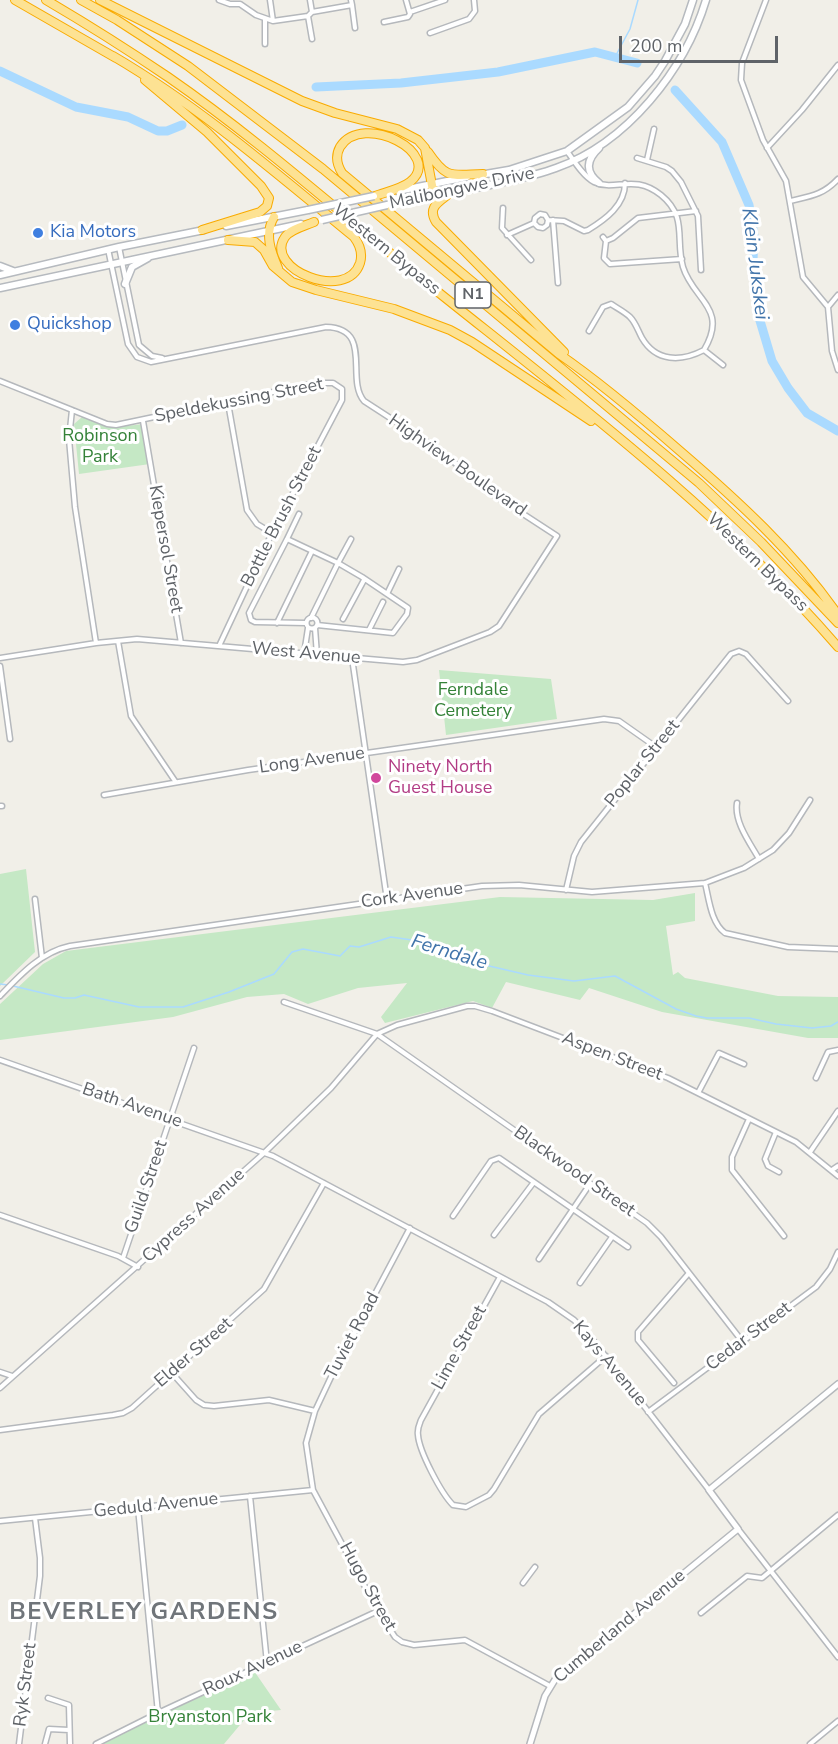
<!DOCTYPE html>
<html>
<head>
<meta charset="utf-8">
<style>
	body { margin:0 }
	#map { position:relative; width:838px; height:1744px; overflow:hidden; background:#f1efe8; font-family:"Nunito Sans",sans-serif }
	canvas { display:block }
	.scale { position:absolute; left:619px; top:36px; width:159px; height:27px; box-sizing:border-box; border:3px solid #5f6368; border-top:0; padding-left:8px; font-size:18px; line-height:21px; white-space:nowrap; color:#5f6368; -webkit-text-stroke:4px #fff; paint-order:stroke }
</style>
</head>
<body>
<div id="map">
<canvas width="838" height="1744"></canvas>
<div class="scale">200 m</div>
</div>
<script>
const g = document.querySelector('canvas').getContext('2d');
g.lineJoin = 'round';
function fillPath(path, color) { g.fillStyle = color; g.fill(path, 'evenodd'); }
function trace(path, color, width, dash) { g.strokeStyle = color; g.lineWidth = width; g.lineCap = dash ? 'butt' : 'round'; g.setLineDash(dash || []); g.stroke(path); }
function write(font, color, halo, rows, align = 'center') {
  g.font = font + ' "Nunito Sans",sans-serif'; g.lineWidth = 6; g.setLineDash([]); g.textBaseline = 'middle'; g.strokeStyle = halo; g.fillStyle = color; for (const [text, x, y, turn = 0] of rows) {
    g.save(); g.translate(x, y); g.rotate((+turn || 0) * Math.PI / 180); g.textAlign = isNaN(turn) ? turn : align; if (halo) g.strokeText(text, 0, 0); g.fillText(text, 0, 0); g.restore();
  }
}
const green = new Path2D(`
	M 82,417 C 106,427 117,428 142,424 L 150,464 L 79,474 L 74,424 Z
	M 439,670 L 551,679 L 557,719 L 446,735 Z
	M 26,869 L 35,952 L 0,986 L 0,874 Z
	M 695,893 L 695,921 L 666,926 L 673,975 L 678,972 L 685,978 L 778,996 L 838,997 L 838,1038 L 808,1038 L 662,1012 L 589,988 L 580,1000 L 506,982 L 492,1008 L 473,1001 L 385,1023 L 381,1017 L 407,983 L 358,988 L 308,1004 L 284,994 L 247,997 L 173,1017 L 0,1040 L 0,1004 L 43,964 L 66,951 L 500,897 L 653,900 Z
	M 252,1668 L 281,1710 L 250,1713 L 224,1744 L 99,1744 Z`);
const stream = new Path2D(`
	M 615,57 L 630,29 L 638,0
	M 0,984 L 8,985
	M 13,986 L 64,998 L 75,998 L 84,995 L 139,1007 L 183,1007 L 229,992 L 274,974 L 292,952 L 303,949 L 340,956 L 350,946 L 359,947 L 391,937 L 419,941 L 440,948 L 459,959 L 528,975 L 574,981 L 615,976 L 676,1009 L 696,1016 L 707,1018 L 749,1018 L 776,1024 L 812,1028 L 831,1026 L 838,1022`);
const river = new Path2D(`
	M 0,71 L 76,107 L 128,117 L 158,131 L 167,131 L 182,125
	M 316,87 L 401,83 L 498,72 L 595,52 L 637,63
	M 675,90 L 722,142 L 749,205 L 754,236 L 753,260 L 758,314 L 772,361 L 788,388 L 807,413 L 838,431`);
const minor = new Path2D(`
	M 219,0 L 230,4 L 240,4 L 256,15 L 273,21 L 308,16 L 312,12 L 352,5 L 351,0
	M 270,0 L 273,21
	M 310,0 L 312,12
	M 766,0 L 742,63 L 741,80 L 763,140 L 786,181 L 803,277 L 828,307
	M 352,5 L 355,28
	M 410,12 L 445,0
	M 308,16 L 312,39
	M 265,19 L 265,44
	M 384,22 L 408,17 L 410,14 L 406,0
	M 430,33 L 469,19 L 475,11 L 474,0
	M 767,148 L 802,110 L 838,65
	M 567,151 C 574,161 583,176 594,182 C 615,192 634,173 661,195 C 688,217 675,239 683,267 C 693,300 729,308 704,350
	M 637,158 L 666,167 L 672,171 L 681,182 L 698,216 L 701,270
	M 647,160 L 654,129
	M 790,201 C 811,196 823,195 838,179
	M 503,208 L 502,228 L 531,260
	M 548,220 L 564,221 L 584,231 L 588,230 C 606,219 625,205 625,183
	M 553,220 L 558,283
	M 507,235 L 534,223 L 535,218 L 540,214 L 545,215 L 548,220 L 547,225 L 543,228 L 538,227 L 534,223
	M 603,237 L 606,241 L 613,238 L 638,218 L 696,211
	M 606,241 L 604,258 L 610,264 L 682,259
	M 119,247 L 139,345 L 152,356 L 162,358
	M 828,307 L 832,351 L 838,370
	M 828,307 L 838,295
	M 589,331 L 603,307 L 611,304 C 617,308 625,312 630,317 C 636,323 638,331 642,338 C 656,362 681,362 704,350
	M 704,350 L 723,365
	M 0,381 L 107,424 L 116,425 L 316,383 L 333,383 L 342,389 L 342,400 L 272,533 L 219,646
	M 228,403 L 247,510 L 257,524 L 272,533
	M 72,410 L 69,439 L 75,507 L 96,643
	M 143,421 L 181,643
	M 287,539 L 299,514
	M 387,594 L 399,569
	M306.5 623a5.5 5.5 0 1 1 11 0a5.5 5.5 0 1 1-11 0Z
	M 311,618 L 338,563 L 362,577 L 408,608 L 407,614 L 393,633 L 317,625
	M 343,619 L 364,580
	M 277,623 L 312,551
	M 306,623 L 255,622 L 251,620 L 249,613 L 287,539 L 338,563 L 351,539
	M 315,628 L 317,655
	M 369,630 L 383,602
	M 118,641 L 131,716 L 175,781
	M 304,654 L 308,628
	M 0,658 L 96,643 L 137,639 L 403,662 L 417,660 L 490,632 L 499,626 L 557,536 L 491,493 L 438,449 L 364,401 C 345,379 374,328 326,327 L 151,362 L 137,357 L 128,344 L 108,249
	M 352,658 L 387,900
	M 0,666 L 10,739
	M 104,795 L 248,770 L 604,719 L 619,721 L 656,747
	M 737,803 C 734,822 750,843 759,859
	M 0,806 L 2,806
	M 705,883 C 709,899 711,923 725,933 L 788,947 L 838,949
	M 566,890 L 574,856 L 581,842 L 731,654 L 739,651 L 746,654 L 788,701
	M 35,899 L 42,958
	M 0,996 C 20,975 41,952 70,946 L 482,886 L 519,885 L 592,892 L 705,883 L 744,868 L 773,850 L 789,833 L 810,800
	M 284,1002 L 377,1034 L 647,1223 L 661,1237 L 742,1341
	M 0,1060 L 273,1156 L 548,1302 L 574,1320 L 589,1335 L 709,1490
	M 816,1078 L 828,1052 L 838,1050
	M 698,1093 L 719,1053 L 744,1064
	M 749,1119 L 732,1157 L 732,1170 L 784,1236
	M 776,1132 L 765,1159 L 768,1166 L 779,1172
	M 810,1152 L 838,1111
	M 832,1170 L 838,1166
	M 0,1215 L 118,1256 L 138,1267
	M 453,1216 L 491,1161 L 499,1158 L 628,1247
	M 410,1228 L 331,1377 L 315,1411 L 306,1443 L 313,1490 L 378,1611 L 395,1637 L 402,1642 L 414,1645 L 465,1640 L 550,1686
	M 494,1235 L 534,1182
	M 123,1258 L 194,1048
	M 539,1259 L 590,1184
	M 500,1277 L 421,1420 C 419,1425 417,1429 418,1435 C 419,1451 441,1493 453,1505 L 466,1507 L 489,1495 L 494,1489 L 539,1414 L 606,1356
	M 580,1283 L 612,1237
	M 0,1372 L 12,1376
	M 171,1372 L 196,1400 L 204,1405 L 214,1406 L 269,1400 L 315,1411
	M 674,1383 L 638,1340 L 638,1332 L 689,1273
	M 0,1388 L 264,1153 L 331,1088 L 377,1034 L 397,1025 L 467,1006 L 475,1006 L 492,1011 L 668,1078 L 796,1142 L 838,1176
	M 648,1412 L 816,1287 L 830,1269 L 838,1252
	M 0,1430 L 113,1415 L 123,1413 L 132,1408 L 264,1289 L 324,1183
	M 250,1496 L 267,1663
	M 138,1508 L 158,1713
	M 0,1521 L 313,1490
	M 738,1529 L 838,1657
	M 523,1583 L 535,1567
	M 701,1613 L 747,1576 L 762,1578 L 838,1515
	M 48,1698 L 69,1705 L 70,1744
	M 19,1744 L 40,1576 L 40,1558 L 35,1518
	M 45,1744 L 49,1729 L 69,1730
	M 96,1744 L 158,1713 L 378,1611
	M 810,1744 L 838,1721`);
const tertiary = new Path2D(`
	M 530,1744 L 545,1696 L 556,1678 L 738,1529 L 709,1490 L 838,1384`);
const secondary = new Path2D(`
	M 599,148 C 586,160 585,172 599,183
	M 480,175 L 509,170 L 567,151 L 628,107 L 655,76 L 665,61 L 685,24 L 693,0
	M 398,191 L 467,177
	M 387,205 C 421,198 456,192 490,185 C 512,180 535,176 556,168 C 627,143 685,70 706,0
	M 226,226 L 308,210
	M 0,266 L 13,271
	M 0,275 L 119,247 L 204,230
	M 125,284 L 132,267 L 148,258
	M 0,288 L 301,224`);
const motorway = new Path2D(`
	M 15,0 L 116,58
	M 46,0 C 87,24 128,50 168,77 C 262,142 348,220 438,292 C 577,403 721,512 838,647
	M 81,0 L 117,20 L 188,66 L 323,169 L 699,483 L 761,542 L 838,623
	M 100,0 L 302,101 L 335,113 L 397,129 L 418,140 L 425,148 L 434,196
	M 113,56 C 200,107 276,173 354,237 C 360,245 363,253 360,263 C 347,303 263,269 285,237 C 291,229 305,226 314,222
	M 145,80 L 207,132 L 261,186 L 269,198 L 267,206 L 260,212 L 202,230
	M 428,152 C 447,180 451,175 483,174
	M 450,193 C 439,202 427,207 436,222 L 564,352
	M 375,196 C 386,192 401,189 410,182 C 445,154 363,111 340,147 C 335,156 337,165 342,173 L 559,354 C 601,383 641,417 680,451 C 737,500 795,553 838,615
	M 274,217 C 264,234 271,252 278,268
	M 228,240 L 255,242 L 264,250 L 273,266 L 292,282 L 316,290 L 394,309 L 450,330 L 472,342 L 591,421`);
const secondaryBridge = new Path2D(`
	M 308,210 L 374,196
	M 322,220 L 387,205`);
const markers = [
	[38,233,6,"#3f7fe0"],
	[15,325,6,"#3f7fe0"],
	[376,778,6,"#d1479c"]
];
const shields = [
	[473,295,36]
];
const shieldNames = [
	["N1",473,295]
];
const streetNames = [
	["Malibongwe Drive",462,189,-12],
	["Western Bypass",386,250,39],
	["Speldekussing Street",239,401,-11],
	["Highview Boulevard",457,466,35],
	["Bottle Brush Street",282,517,-63],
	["Kiepersol Street",165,549,80],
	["Western Bypass",757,563,44],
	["West Avenue",306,654,5],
	["Long Avenue",312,761,-8],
	["Poplar Street",643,764,-51],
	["Cork Avenue",412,896,-8],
	["Aspen Street",612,1057,21],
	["Bath Avenue",132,1106,19],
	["Blackwood Street",574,1172,35],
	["Guild Street",147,1187,-71],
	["Cypress Avenue",194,1216,-42],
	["Tuviet Road",353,1336,-62],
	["Cedar Street",749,1337,-37],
	["Lime Street",460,1348,-61],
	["Elder Street",194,1353,-41],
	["Kays Avenue",609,1364,50],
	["Geduld Avenue",156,1506,-6],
	["Hugo Street",367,1587,61],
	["Cumberland Avenue",620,1627,-40],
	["Roux Avenue",253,1669,-25],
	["Ryk Street",26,1685,-83]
];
const shopNames = [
	["Kia Motors",50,233],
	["Quickshop",27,325]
];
const parkNames = [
	["Robinson",100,437],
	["Park",100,458],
	["Ferndale",473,691],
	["Cemetery",473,712],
	["Bryanston Park",210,1718]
];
const hotelNames = [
	["Ninety North",388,768],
	["Guest House",388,789]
];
const waterNames = [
	["Klein Jukskei",754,264,83],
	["Ferndale",449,953,17]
];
const districtNames = [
	["BEVERLEY GARDENS",144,1613]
];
fillPath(green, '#c5e8c5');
trace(stream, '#aadaff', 1.5);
trace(river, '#aadaff', 9);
trace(minor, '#b5b8bc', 7);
trace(tertiary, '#b5b8bc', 8);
trace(secondary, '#b6babf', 9);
trace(motorway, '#f9ab00', 10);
trace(minor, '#fff', 4);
trace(tertiary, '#fff', 5);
trace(secondary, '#fff', 6);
trace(motorway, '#fde293', 8);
trace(secondaryBridge, '#b6babf', 9, []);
trace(secondaryBridge, '#fff', 6);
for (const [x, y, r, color] of markers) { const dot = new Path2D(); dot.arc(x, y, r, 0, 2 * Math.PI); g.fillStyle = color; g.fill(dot); trace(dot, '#fff', 2); }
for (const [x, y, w] of shields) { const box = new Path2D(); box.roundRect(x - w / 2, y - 13, w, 26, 4.5); g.fillStyle = '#fff'; g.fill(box); trace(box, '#5f6368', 1.5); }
write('bold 16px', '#5f6368', null, shieldNames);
write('18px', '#5f6368', '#fff', streetNames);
write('18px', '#366cbe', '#fff', shopNames, 'left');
write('18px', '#348238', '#fff', parkNames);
write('18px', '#b23c85', '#fff', hotelNames, 'left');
write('italic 20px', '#4174aa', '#fff', waterNames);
g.letterSpacing = '1.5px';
write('bold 24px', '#70757a', '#fff', districtNames);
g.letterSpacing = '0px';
</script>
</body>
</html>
